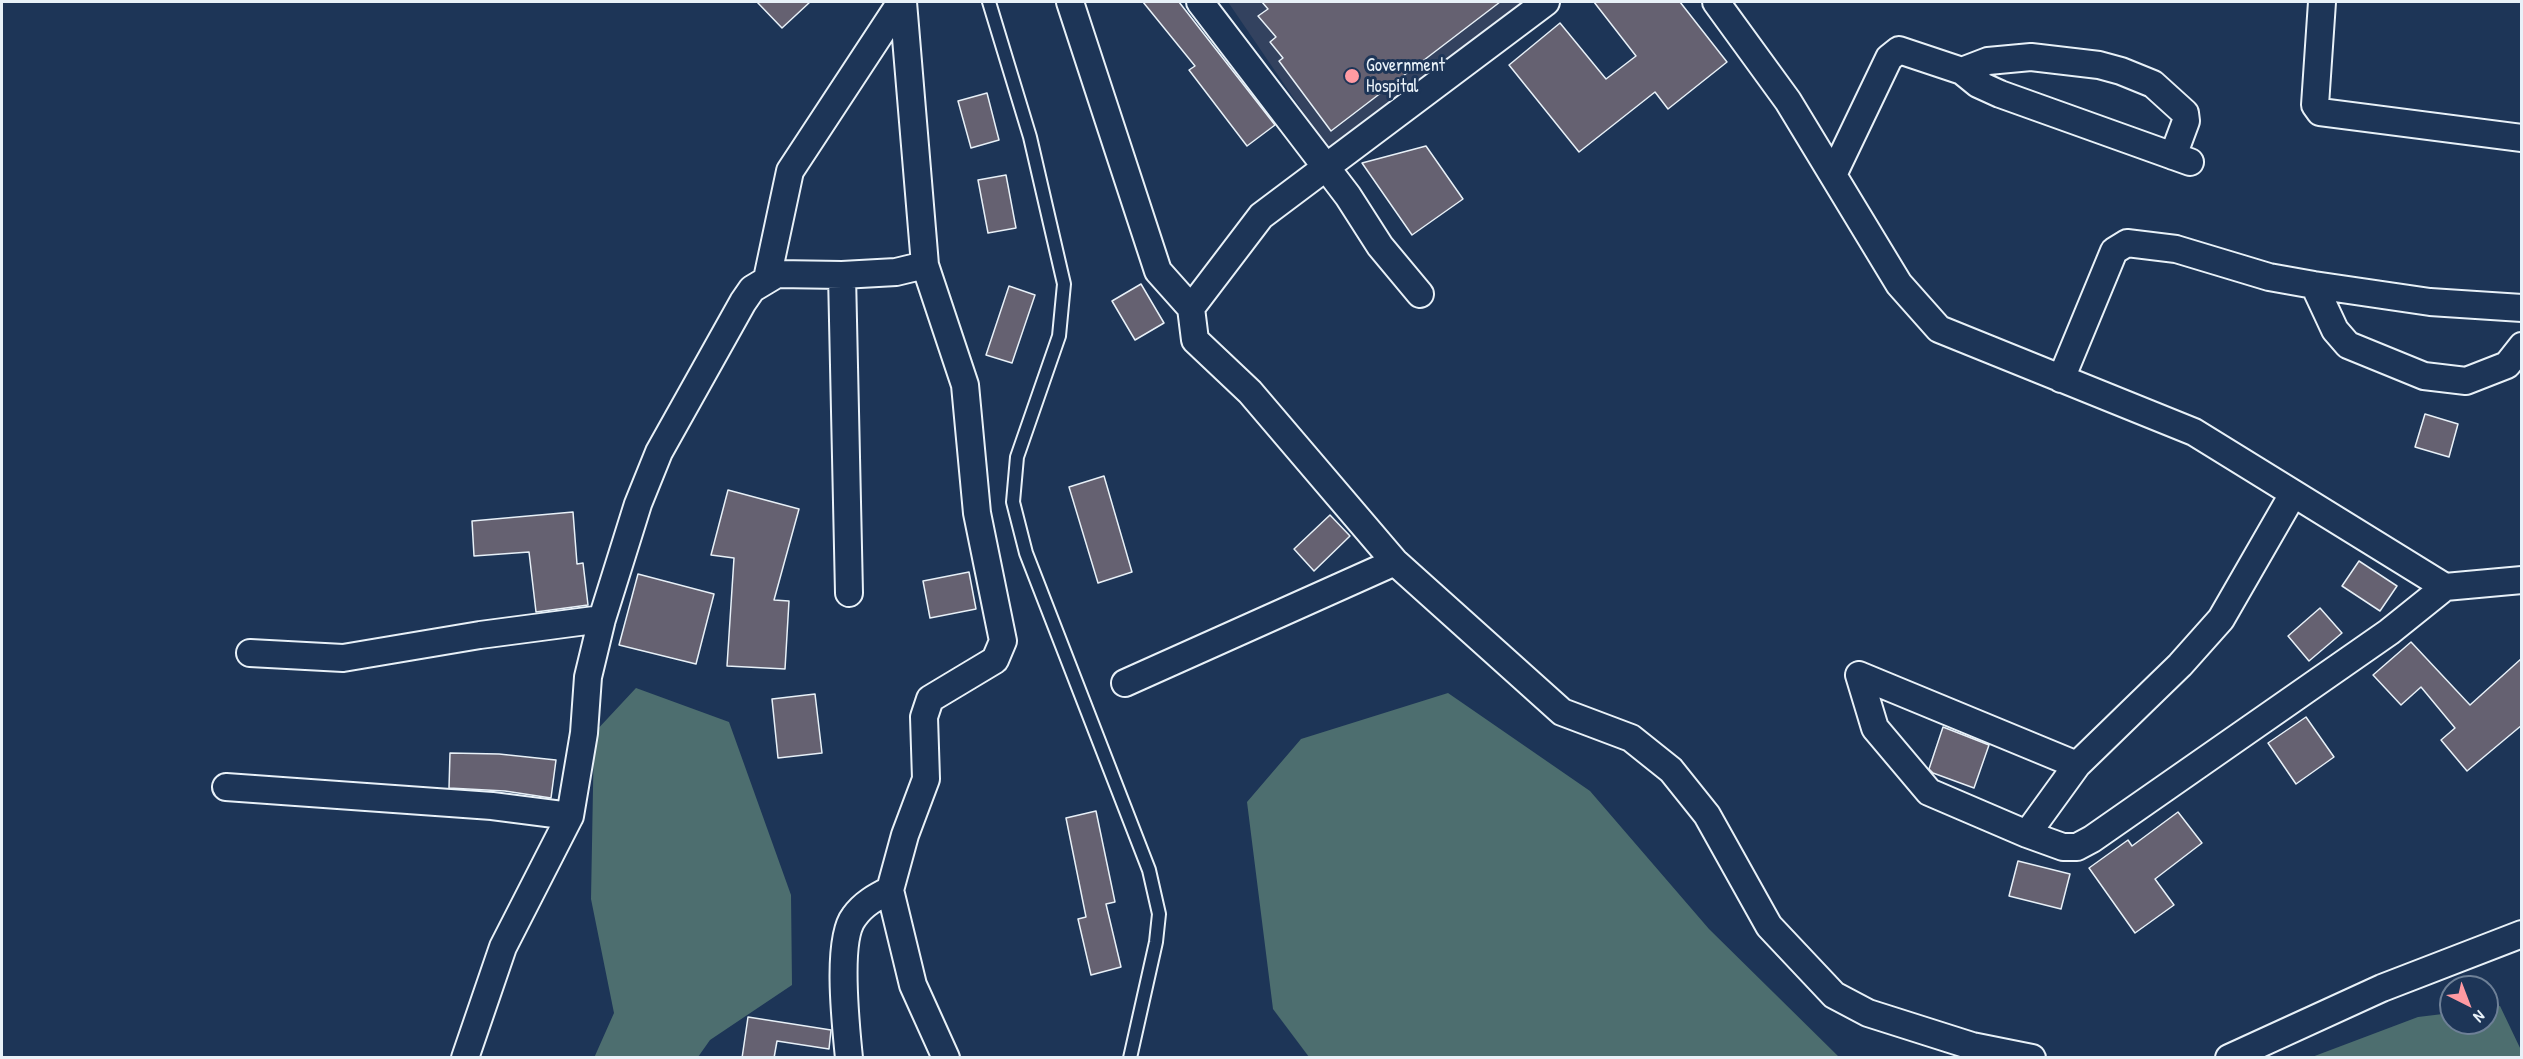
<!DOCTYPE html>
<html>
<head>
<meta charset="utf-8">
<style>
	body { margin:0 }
	#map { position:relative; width:2523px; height:1059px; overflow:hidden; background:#1d3557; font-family:"Patrick Hand",sans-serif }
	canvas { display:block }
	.frame { position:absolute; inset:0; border:3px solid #e8f1f8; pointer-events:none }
	.north { position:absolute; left:2439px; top:975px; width:60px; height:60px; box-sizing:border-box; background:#1d3557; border:2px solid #6e8097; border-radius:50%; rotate:138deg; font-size:16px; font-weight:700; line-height:24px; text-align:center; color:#e8f1f8 }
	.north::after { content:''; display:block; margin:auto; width:21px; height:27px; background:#ff9aa2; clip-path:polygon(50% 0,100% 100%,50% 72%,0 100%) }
</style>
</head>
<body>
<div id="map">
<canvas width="2523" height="1059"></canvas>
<div class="frame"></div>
<div class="north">N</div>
</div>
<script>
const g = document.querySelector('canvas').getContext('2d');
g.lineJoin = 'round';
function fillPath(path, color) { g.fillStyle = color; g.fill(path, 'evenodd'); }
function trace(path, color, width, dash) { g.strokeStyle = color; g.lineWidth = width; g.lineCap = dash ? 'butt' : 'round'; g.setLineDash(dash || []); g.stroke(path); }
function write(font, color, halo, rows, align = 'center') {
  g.font = font + ' "Patrick Hand",sans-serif'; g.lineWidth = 6; g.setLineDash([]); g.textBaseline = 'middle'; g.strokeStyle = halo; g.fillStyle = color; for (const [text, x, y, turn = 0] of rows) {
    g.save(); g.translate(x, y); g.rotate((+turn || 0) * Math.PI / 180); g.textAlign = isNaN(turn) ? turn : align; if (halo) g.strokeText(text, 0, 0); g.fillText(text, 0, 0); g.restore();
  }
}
const built = new Path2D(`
	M 1228,2 L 1522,2 L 1329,150 Z`);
const green = new Path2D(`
	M 636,688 L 729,722 L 791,895 L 792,985 L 710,1040 L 698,1057 L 594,1058 L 614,1013 L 591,899 L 594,733 Z
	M 1448,693 L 1590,791 L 1709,929 L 1839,1057 L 1309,1057 L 1273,1009 L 1247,802 L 1301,739 Z
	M 2500,1006 L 2521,1050 L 2521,1057 L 2312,1057 L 2418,1017 L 2451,1013 L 2451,1023 L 2487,1023 L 2487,1008 Z`);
const building = new Path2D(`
	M 757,2 L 810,2 L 782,28 Z
	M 1143,2 L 1179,2 L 1275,125 L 1247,146 L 1189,70 L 1195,66 Z
	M 1262,2 L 1500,2 L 1331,131 L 1279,61 L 1283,58 L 1270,42 L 1276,37 L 1258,16 L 1268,9 Z
	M 1594,2 L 1680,2 L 1727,62 L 1668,109 L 1655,92 L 1579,152 L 1509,65 L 1560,23 L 1606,79 L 1636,56 Z
	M 987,93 L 999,140 L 971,148 L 958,101 Z
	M 1426,146 L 1463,199 L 1412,235 L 1362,163 Z
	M 1006,175 L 1016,228 L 988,233 L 978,180 Z
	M 1141,284 L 1164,323 L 1135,340 L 1112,301 Z
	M 1009,286 L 1035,295 L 1012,363 L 986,355 Z
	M 2425,414 L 2458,424 L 2449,457 L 2415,447 Z
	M 1104,476 L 1132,572 L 1098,583 L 1069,487 Z
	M 728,490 L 799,509 L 774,600 L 789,601 L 785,669 L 727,666 L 734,558 L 711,555 Z
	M 573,512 L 577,564 L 583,563 L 588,605 L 536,612 L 529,552 L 474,556 L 472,521 Z
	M 1330,515 L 1350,536 L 1314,571 L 1294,549 Z
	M 2359,561 L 2397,586 L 2380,611 L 2342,586 Z
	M 969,572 L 976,609 L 930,618 L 923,581 Z
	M 638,574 L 714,594 L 696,664 L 619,645 Z
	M 2320,608 L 2342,633 L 2309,661 L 2288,636 Z
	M 2411,642 L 2470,705 L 2522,658 L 2522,725 L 2467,771 L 2441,740 L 2455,728 L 2421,687 L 2401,705 L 2373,675 Z
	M 815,694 L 822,753 L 778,758 L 772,699 Z
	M 2306,717 L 2334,757 L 2296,784 L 2268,743 Z
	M 1943,727 L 1989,745 L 1974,788 L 1933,773 L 1929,769 Z
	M 450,753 L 499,754 L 556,760 L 551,798 L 505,791 L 449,788 Z
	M 1096,811 L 1115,902 L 1106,904 L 1121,967 L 1091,975 L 1078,919 L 1086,917 L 1066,818 Z
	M 2178,812 L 2202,843 L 2155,879 L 2174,905 L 2135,933 L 2089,868 L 2128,840 L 2132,846 Z
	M 2018,861 L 2070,874 L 2061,909 L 2009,896 Z
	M 748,1017 L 831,1030 L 829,1049 L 777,1041 L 774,1058 L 742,1058 Z`);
const lane = new Path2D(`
	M 989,2 L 1030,137 L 1064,284 L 1059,336 L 1017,457 L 1013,502 L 1026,553 L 1149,870 L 1159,914 L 1156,942 L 1130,1058`);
const street = new Path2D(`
	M 903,2 L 925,265 L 965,385 L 977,513 L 1003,641 L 995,660 L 930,699 L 924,717 L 926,779 L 905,835 L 890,890 L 913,985 L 946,1058
	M 1070,2 L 1158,271 L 1191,308
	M 1200,2 L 1348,196 L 1380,246 L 1420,294
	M 1546,2 L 1261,216 L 1191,308 L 1195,340 L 1250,392 L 1395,562 L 1562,712 L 1631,738 L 1671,770 L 1707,815 L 1769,926 L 1834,995 L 1868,1013 L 1972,1046 L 2032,1058
	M 1716,2 L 1788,101 L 1899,284 L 1939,329 L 2194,432 L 2445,587 L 2522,580
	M 2322,2 L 2315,105 L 2320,112 L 2522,138
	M 1962,71 L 1978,84 L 2000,94 L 2190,162
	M 1833,175 L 1889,58 L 1899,50 L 1962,71 L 1988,61 L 2031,57 L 2099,65 L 2121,71 L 2153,84 L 2185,113 L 2186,121 L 2173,156
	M 842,275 L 849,593
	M 767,279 L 790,171 L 901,2
	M 2314,285 L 2335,330 L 2348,345 L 2424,376 L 2466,381 L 2507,365 L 2522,346
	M 2061,379 L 2114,251 L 2127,243 L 2176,249 L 2269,277 L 2314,285 L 2430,302 L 2522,308
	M 250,653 L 343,658 L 480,635 L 602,619
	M 1859,675 L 1875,728 L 1929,792 L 2027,834 L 2063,847 L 2077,847 L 2092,839 L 2389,632 L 2445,587
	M 1859,675 L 2077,765
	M 1125,683 L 1395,562
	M 226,787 L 492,806 L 570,816
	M 2027,834 L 2077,765 L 2180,665 L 2221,619 L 2293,494
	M 465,1058 L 503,947 L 570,816 L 584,733 L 588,677 L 602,619 L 638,504 L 659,452 L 743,302 L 752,289 L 777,274 L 842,275 L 896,272 L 925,265
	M 849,1058 C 846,1027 836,940 854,917 C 863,904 876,897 890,890
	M 2229,1058 L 2382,988 L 2522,934`);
const markers = [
	[1352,76,8,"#ff9aa2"]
];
const poiNames = [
	["Government",1366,66],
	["Hospital",1366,87]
];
fillPath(built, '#33425f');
fillPath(green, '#4d6e6f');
fillPath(building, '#656171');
trace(building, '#e8f1f8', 1.5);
trace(lane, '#e8f1f8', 16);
trace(street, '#e8f1f8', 30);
trace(lane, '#1d3557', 12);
trace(street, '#1d3557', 26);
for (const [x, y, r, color] of markers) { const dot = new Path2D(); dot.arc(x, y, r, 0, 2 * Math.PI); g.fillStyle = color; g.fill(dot); trace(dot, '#1d3557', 2); }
write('18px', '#e8f1f8', '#1d3557', poiNames, 'left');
</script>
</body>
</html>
